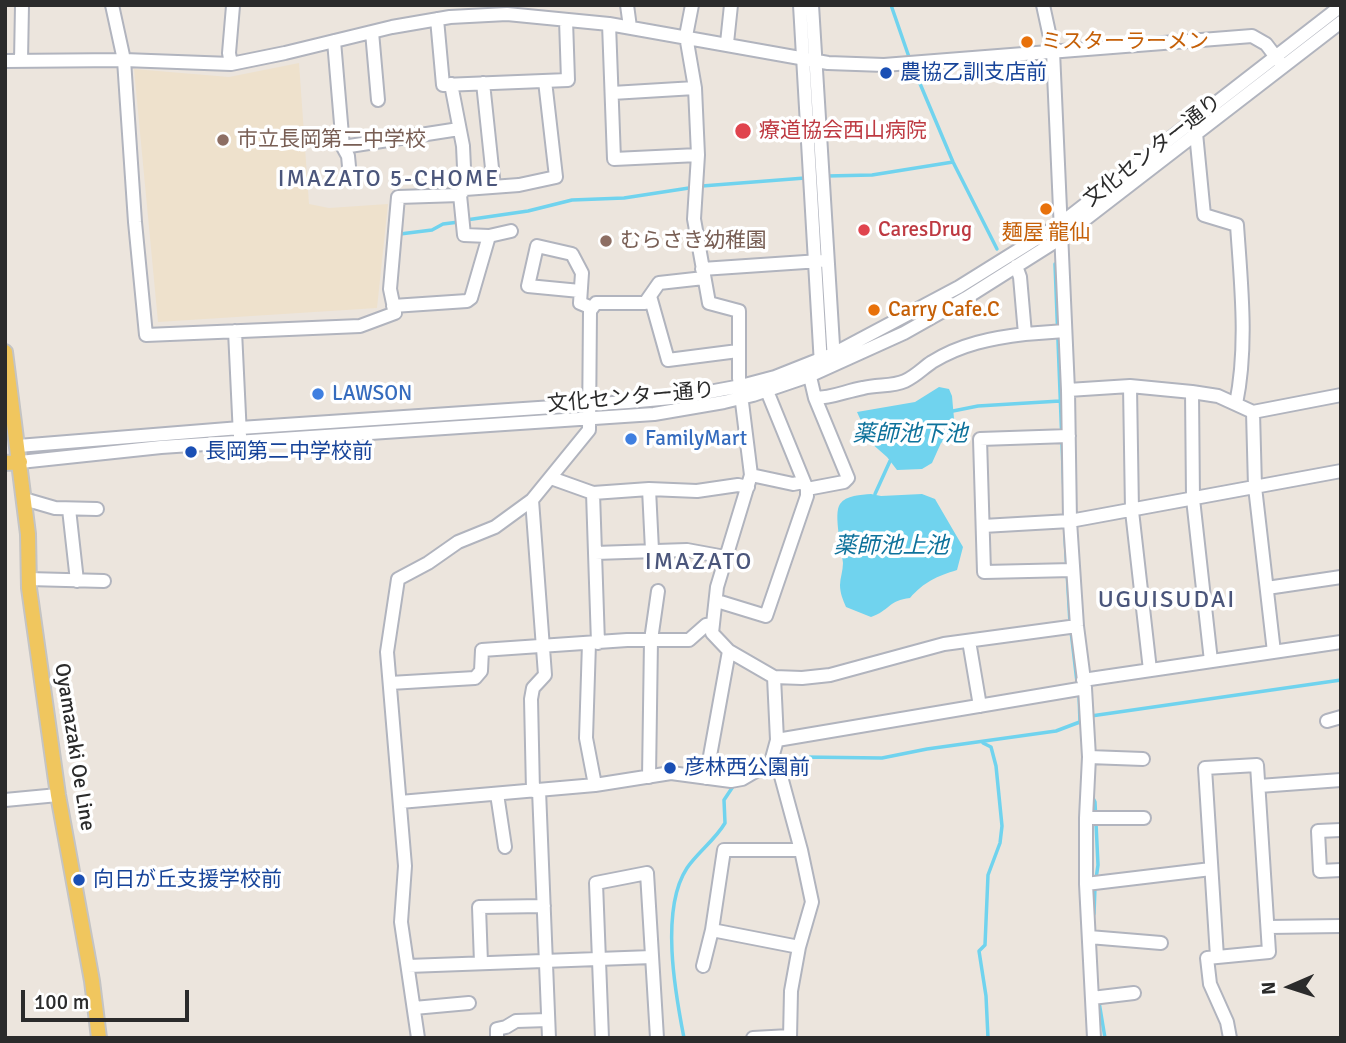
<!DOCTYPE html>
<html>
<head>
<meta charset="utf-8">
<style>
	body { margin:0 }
	#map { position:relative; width:1346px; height:1043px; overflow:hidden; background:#ece5dd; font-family:Signika,sans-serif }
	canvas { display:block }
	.frame { position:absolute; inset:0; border:7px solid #2b2b2b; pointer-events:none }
	.north { position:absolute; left:1255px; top:952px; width:70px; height:70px; -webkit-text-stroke:5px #fff; paint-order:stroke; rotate:267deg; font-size:19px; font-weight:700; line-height:28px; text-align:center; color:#2b2b2b }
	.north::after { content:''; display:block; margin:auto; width:24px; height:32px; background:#2b2b2b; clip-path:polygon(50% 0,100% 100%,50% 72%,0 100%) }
	.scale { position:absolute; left:21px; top:990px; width:168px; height:32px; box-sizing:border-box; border:4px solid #2b2b2b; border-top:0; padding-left:9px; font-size:21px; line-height:24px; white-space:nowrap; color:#2b2b2b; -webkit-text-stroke:5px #fff; paint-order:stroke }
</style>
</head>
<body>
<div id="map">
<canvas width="1346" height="1043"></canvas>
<div class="frame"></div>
<div class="north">N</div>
<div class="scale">100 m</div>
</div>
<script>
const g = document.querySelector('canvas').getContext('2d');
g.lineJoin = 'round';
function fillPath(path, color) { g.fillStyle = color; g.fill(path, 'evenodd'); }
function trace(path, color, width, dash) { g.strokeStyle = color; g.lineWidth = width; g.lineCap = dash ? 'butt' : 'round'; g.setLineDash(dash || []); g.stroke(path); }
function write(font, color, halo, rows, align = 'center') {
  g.font = font + ' Signika,"Noto Sans JP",sans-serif'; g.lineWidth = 7; g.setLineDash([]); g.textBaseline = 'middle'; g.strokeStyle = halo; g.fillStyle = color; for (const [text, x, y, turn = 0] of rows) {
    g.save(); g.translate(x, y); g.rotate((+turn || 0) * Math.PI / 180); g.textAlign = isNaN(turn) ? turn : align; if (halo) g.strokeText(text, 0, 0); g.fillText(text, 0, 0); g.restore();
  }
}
const education = new Path2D(`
	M 299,63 L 309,204 L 329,208 L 388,204 L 377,308 L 158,322 L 134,69 L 229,77 Z`);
const water = new Path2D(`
	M 939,387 L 949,389 L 952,396 L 955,430 L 941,443 L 932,463 L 922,469 L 897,470 L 887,457 L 862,435 L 862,423 L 857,412 L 915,402 Z
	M 871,494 L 881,496 L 922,494 L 935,499 L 963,547 L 957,570 C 937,576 924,582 910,598 C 889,600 889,611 871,617 L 846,607 C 843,600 840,593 840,585 C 840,578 843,571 843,563 C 842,549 833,514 840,504 C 846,495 861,495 871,494 Z`);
const stream = new Path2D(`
	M 891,5 L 910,60
	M 913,67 L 953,162 L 997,249
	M 827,176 L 872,175 L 953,162
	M 466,220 L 528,211 L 572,200 L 624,198 L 702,186 L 805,178
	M 400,234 L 432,230 L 443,224 L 459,222
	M 1055,264 L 1064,494
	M 953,411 L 978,406 L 1060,401
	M 875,494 L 890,461
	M 1065,537 L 1070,623
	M 1071,631 L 1077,682
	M 1079,693 L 1080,723
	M 1091,716 L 1341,680
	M 983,743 L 991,747 L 996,766 L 1002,826 L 1000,843 L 988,875 L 985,945 L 979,951 L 986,996 L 988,1038
	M 780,765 L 802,757 L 882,758 L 927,749 L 1056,731 L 1085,720
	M 1092,796 L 1095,802 L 1098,865 L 1096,879
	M 1094,914 L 1095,887
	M 1099,1002 L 1105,1038
	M 684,1038 C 675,992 660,909 687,868 C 698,852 715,840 725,823 L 724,800 L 734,785`);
const minor = new Path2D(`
	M 112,5 L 124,60 L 135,222 L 146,335 L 360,326 L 395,313 L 390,289 L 398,197 L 460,195 L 464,235 L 489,236
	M 627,5 L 630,27
	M 692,5 L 686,36 L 695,88 L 698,155 L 694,219 L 709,303 L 739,311 L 739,378 L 751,475 L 793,484 L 804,482
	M 800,5 L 821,365
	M 812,5 L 834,361
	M 1043,5 L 1053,51 L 1068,390 L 1070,521 L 1077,626 L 1085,688 L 1089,757 L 1086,818 L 1086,884 L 1094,1038
	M 437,19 L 443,85 L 568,80 L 566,20
	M 609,24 L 614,159 L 698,155
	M 372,32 L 378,100
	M 334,41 L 343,147 L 459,129
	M 727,43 L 731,5
	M 5,61 L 124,60 L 231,64 L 285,53 L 392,27 L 450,17 L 507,14 L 609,24 L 828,63 L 884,65 L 1252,36 L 1266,44 L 1279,61
	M 21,61 L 22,5
	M 231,64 L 229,53 L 233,6
	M 483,83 L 494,187
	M 451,84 L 463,146 L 465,189 L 460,195
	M 612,93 L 695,88
	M 1196,133 L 1204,215 L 1237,225 C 1241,284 1248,346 1236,404
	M 343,147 L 348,156 L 350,177
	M 465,189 L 519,185 L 556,177 L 545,81
	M 1016,266 L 1020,277 L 1025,334 L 1065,331
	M 702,269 L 820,261
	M 580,291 L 528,286 L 537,246 L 572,254 L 582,273 L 580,303 L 592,308
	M 650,296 L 668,360 L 738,351
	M 393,306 L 467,301 L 471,298 L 489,236 L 511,231
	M 235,331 L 240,436
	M 1130,386 L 1132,511 L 1150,670
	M 1068,390 L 1130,386 L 1192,392 L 1218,396 L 1253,412 L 1341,395
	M 1192,392 L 1193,499 L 1211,661
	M 815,398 C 832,398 846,391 863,388 C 877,384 892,387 905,381 C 916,376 923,368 932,362 C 961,344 992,338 1025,334
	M 1253,412 L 1255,487 L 1274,652
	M 1069,436 L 980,439 L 984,572 L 1073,570
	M 18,446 L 240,428 L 628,402 L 682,397 L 741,386 L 775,377 L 833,354 L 959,287 L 1060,224 L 1341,6
	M 20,462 L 161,447 L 654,414 L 724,402 L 753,395 L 809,376 L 904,333 L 966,298 L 1061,238 L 1341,22
	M 751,475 L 717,587 L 712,633 L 729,651 L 774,677
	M 551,478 L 593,493 L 649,489 L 697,491 L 738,485 L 748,487
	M 649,489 L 652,550
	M 807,489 L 844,482 L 848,478 L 815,398 L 808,368
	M 593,493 L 598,643
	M 24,499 L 55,508 L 97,509
	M 532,500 L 545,675 L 533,688 L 531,699 L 533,791
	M 69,509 L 77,581
	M 983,526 L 1070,521 L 1341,471
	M 595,553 L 687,550 L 725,557
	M 28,579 L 104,581
	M 1267,588 L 1341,577
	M 717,601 L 766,616 L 807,496 L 807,489 L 767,391
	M 969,641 L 980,706
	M 589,643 L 586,738 L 595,785
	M 1083,680 L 1341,642
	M 390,683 L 475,678 L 481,671 L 482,650 L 627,640 L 689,640 L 706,625 L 713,624
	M 1327,721 L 1341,717
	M 777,740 L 1085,688
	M 1089,757 L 1143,759
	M 771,762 L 779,769 L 801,850 L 812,902 L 799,947 L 791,991 L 790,1038
	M 649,777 L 651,640 L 658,591
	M 706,778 L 729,651
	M 1259,786 L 1341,780
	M 539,790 L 549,1038
	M 497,794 L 505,847
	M 5,800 L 58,795
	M 400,802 L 595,785 L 671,773 L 731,781 L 742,779 L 771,762 L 777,740 L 774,677 L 802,678 L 830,675 L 944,644 L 1077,626
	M 1086,818 L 1144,818
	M 1341,830 L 1318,831 L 1320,871 L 1341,870
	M 1086,884 L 1211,869
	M 1268,927 L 1341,926
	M 712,930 L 799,947
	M 1089,937 L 1161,943
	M 1217,957 L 1205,768 L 1257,765 L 1269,952 L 1207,958 L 1210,984 L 1227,1022 L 1230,1038
	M 481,963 L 479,907 L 544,906
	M 408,966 L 652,957
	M 703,966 L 712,930 L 724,850 L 801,850
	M 1092,998 L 1134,993
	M 414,1008 L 469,1003
	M 418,1038 L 401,922 L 405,866 L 387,652 L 398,579 L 428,563 L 458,542 L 495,527 L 532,500 L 589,430 L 590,311 L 596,303 L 645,303 L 659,283 L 704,278
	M 497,1038 L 497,1029 L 506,1027 L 516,1021 L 548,1020
	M 602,1038 L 596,883 L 647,873 L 657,1038
	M 753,1038 L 790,1036`);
const major = new Path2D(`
	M 5,352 L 28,534 L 29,588 L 58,795 L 92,981 L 99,1038
	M 5,463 L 20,462`);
const markers = [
	[1027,42,7,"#e8710a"],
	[886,73,7,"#1a4fb4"],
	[743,131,9,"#e0444e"],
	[223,140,7,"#8d6e63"],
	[1046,209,7,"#e8710a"],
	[864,230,7,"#e0444e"],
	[606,241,7,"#8d6e63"],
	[874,310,7,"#e8710a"],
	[318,394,7,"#3f7fe0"],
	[631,439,7,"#3f7fe0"],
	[191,452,7,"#1a4fb4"],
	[670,768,7,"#1a4fb4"],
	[79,880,7,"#1a4fb4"]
];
const foodNames = [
	["ミスターラーメン",1041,42],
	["麺屋 龍仙",1046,233,"center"],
	["Carry Cafe.C",888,310]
];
const transitNames = [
	["農協乙訓支店前",900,73],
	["長岡第二中学校前",205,452],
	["彦林西公園前",684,768],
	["向日が丘支援学校前",93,880]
];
const healthNames = [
	["療道協会西山病院",759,131],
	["CaresDrug",878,230]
];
const educationNames = [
	["市立長岡第二中学校",237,140],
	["むらさき幼稚園",620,241]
];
const streetNames = [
	["文化センター通り",1153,151,-38],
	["文化センター通り",631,398,-5],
	["Oyamazaki Oe Line",74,747,81]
];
const shopNames = [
	["LAWSON",332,394],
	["FamilyMart",645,439]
];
const neighbourhoodNames = [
	["IMAZATO 5-CHOME",389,180]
];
const waterNames = [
	["薬師池下池",910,435],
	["薬師池上池",891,547]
];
const quarterNames = [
	["IMAZATO",699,563],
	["UGUISUDAI",1167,601]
];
fillPath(education, '#eee1cc');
fillPath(water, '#70d3ee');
trace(stream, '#70d3ee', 3.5);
trace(minor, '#b1b4be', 16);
trace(major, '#c4c4c4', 18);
trace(minor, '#fff', 12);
trace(major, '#f0c65e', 14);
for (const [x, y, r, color] of markers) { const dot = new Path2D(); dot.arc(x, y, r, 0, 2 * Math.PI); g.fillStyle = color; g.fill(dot); trace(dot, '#fff', 2.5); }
write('21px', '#c56008', '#fff', foodNames, 'left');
write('21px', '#164399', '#fff', transitNames, 'left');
write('21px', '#be3a42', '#fff', healthNames, 'left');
write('21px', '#785e54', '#fff', educationNames, 'left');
write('21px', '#2b2b2b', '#fff', streetNames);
write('21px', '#366cbe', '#fff', shopNames, 'left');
g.letterSpacing = '2px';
write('23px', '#4b567b', '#fff', neighbourhoodNames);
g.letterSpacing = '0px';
write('italic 23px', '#0e729b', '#fff', waterNames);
g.letterSpacing = '2px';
write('24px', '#4b567b', '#fff', quarterNames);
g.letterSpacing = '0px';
</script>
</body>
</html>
